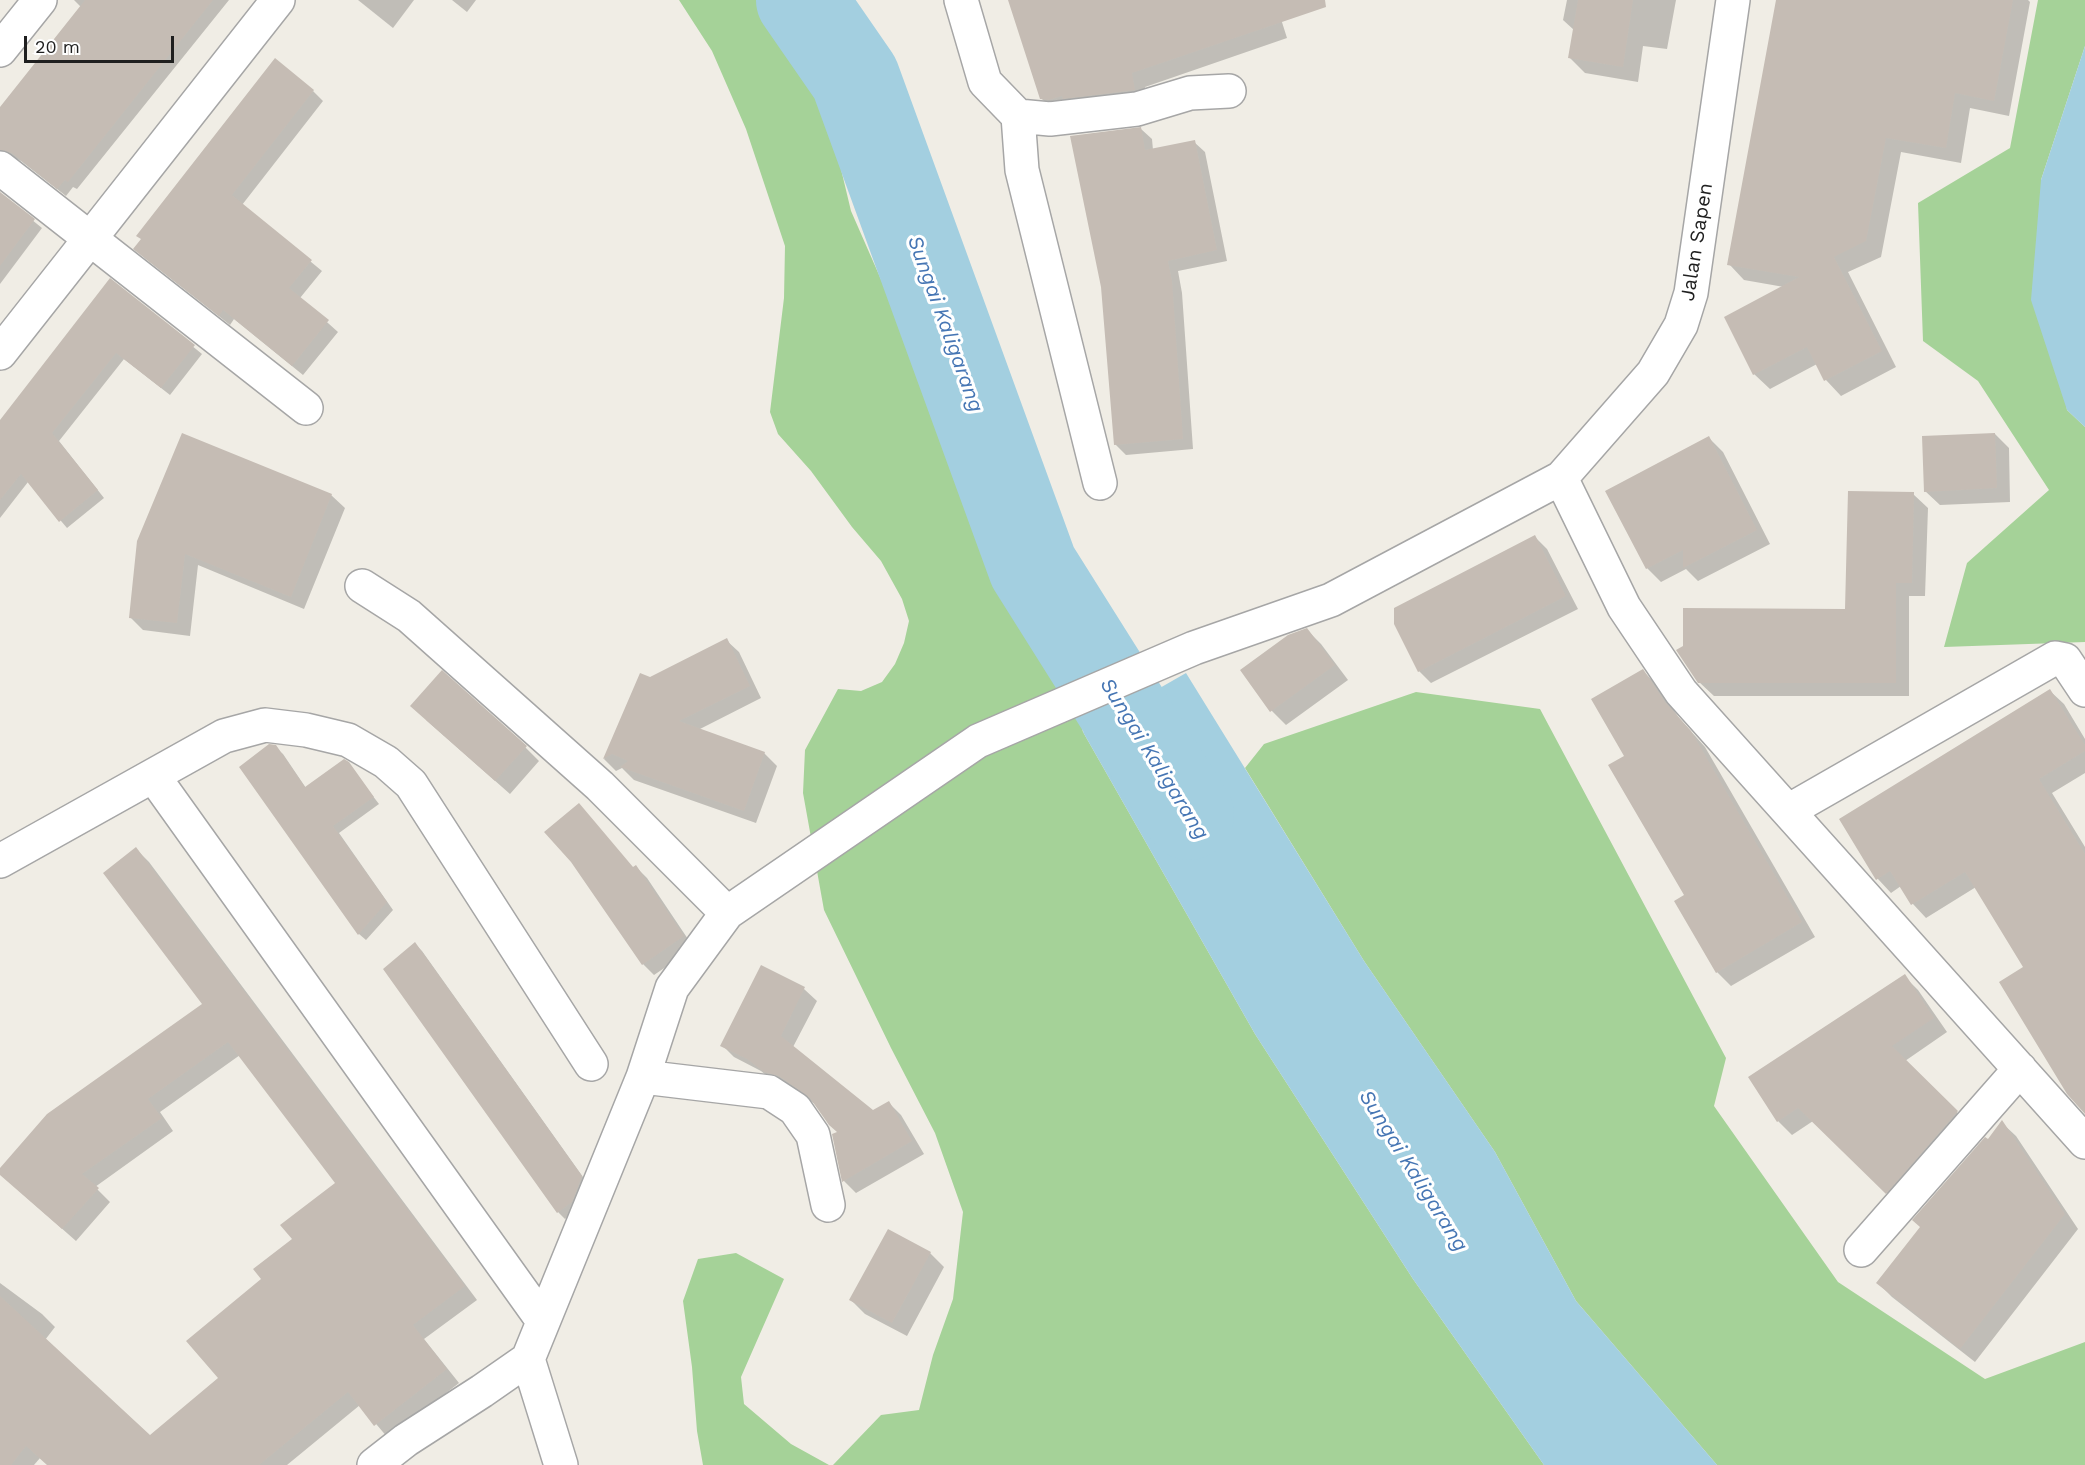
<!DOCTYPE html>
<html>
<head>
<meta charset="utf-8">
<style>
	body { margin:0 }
	#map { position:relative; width:2085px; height:1465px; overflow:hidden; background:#f0ede5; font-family:"Work Sans",sans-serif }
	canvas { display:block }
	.scale { position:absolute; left:24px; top:36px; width:150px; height:27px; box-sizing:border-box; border:3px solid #1f1f1f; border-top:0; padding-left:8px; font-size:18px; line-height:21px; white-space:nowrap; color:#1f1f1f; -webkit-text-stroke:4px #fff; paint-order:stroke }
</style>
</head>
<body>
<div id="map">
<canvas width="2085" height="1465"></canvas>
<div class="scale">20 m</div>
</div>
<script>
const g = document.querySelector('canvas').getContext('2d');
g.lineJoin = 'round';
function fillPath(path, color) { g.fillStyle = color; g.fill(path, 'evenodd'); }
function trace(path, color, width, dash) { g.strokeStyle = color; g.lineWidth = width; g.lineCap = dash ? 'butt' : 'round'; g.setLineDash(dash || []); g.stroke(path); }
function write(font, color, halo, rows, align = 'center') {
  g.font = font + ' "Work Sans",sans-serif'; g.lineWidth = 6; g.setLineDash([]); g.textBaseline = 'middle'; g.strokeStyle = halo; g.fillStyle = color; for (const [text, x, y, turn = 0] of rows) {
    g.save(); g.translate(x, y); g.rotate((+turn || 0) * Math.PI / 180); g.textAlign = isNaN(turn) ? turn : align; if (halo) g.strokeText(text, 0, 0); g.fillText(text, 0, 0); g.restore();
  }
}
const forest = new Path2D(`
	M 679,0 L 759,0 L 810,81 L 830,123 L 851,211 L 1012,578 L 1066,673 L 1083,732 L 1255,1034 L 1413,1279 L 1544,1465 L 833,1465 L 881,1415 L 919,1410 L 933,1355 L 953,1299 L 963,1212 L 935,1133 L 891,1048 L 824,910 L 803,793 L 805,750 L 838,689 L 861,691 L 882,682 L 895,664 L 904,643 L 909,621 L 902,599 L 881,561 L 852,527 L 811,471 L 778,434 L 770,412 L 784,298 L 785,246 L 746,129 L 712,51 Z
	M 2038,0 L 2085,0 L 2085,46 L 2041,180 L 2067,410 L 2085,427 L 2085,642 L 1944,647 L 1967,563 L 2049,490 L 1978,381 L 1923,341 L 1918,203 L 2010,148 Z
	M 1416,692 L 1540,709 L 1726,1058 L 1714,1106 L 1838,1282 L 1985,1379 L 2085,1342 L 2085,1465 L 1717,1465 L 1576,1301 L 1495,1152 L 1364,961 L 1245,768 L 1264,744 Z
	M 736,1253 L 784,1279 L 741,1377 L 744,1404 L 791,1444 L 829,1465 L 703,1465 L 697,1431 L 692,1367 L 683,1301 L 698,1259 Z`);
const water = new Path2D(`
	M 2085,46 L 2085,427 L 2067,410 L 2031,300 L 2041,180 Z
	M 1186,673 L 1364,961 L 1495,1152 L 1576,1301 L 1717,1465 L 1544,1465 L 1413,1279 L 1255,1034 L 1083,732 Z`);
const shadow = new Path2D(`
	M 74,0 L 229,0 L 77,189 L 73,187 L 66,196 L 21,161 L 13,157 L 0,160 L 0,109 L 81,7 Z
	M 358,0 L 414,0 L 393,28 Z
	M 452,0 L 476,0 L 467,12 Z
	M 1010,0 L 1275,0 L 1287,38 L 1145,87 L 1148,103 L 1055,112 L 1041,98 Z
	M 1567,0 L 1676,0 L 1667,49 L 1643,46 L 1638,82 L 1585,73 L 1569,57 L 1574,30 L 1563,20 Z
	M 1778,0 L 2028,0 L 2030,2 L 2009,116 L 1970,108 L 1961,163 L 1901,152 L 1881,257 L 1848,272 L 1896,367 L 1841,396 L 1826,380 L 1817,364 L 1770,389 L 1754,374 L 1784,287 L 1744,280 L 1729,264 Z
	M 313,91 L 323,101 L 242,205 L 322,271 L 300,298 L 338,332 L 303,375 L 234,319 L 230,325 L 146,259 L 135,249 Z
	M 1141,129 L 1152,139 L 1153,150 L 1194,142 L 1205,152 L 1227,261 L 1178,271 L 1182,293 L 1193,449 L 1126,455 L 1115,444 Z
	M 0,194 L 42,228 L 0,284 Z
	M 111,280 L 202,354 L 170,395 L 124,359 L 59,441 L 104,498 L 67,528 L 28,482 L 0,518 L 0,422 Z
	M 1995,434 L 2009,448 L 2010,502 L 1940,505 L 1925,491 Z
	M 1709,438 L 1723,452 L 1770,544 L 1698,581 L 1686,569 L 1661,582 L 1647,568 Z
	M 1913,494 L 1928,508 L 1925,596 L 1909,596 L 1909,696 L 1714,696 L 1699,682 L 1846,611 Z
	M 331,495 L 345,508 L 304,609 L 198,565 L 190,636 L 143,630 L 130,617 L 139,542 Z
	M 1535,537 L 1547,549 L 1578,609 L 1431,683 L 1419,671 Z
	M 1307,630 L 1321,644 L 1348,680 L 1286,725 L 1272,711 L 1242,670 Z
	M 726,640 L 739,652 L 761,698 L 698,730 L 764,753 L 777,766 L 756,823 L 634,780 L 622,768 L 616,771 L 604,759 L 641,675 L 650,679 Z
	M 1643,671 L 1657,685 L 1679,718 L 1705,747 L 1815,937 L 1731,986 L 1717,972 L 1626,757 Z
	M 2050,691 L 2064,704 L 2085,739 L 2085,773 L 2052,793 L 2085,847 L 2085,1111 L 2025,967 L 1976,887 L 1926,918 L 1913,904 L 1901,886 L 1891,893 L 1878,879 L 1842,820 Z
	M 426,720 L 525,747 L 539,761 L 510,794 Z
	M 275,747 L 283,754 L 306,788 L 348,764 L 379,804 L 339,833 L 393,910 L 366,940 L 359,934 L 241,767 Z
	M 136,849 L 149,862 L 477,1300 L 424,1339 L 459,1383 L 388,1438 L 360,1405 L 287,1465 L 48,1465 L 40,1458 L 34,1465 L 0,1465 L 0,1283 L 42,1314 L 55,1327 L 45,1340 L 150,1437 L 220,1378 L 263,1280 L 337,1183 L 240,1055 L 160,1112 L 173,1131 L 95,1187 L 110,1202 L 76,1241 L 0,1174 L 0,1171 L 204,1004 Z
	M 636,867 L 647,878 L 694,948 L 654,975 L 643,964 L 634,869 Z
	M 415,944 L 422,951 L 588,1184 L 578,1209 L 565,1219 L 558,1212 Z
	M 761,967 L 804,989 L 817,1001 L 793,1047 L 873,1112 L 889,1103 L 901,1115 L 924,1154 L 856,1193 L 844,1181 L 834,1135 L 838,1132 L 816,1105 L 793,1088 L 777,1084 L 761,1071 L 734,1057 L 722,1045 Z
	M 1904,976 L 1918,990 L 1947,1032 L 1905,1061 L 1971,1126 L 1900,1206 L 1813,1121 L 1792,1135 L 1778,1121 L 1750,1078 Z
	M 2002,1123 L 2016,1136 L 2078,1229 L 1975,1362 L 1892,1297 L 1878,1283 Z
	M 930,1253 L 944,1267 L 907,1336 L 865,1314 L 851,1300 Z`);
const river = new Path2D(`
	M 801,0 L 855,78 L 1033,567 L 1189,815`);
const building = new Path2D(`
	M 85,0 L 213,0 L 68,182 L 65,180 L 57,189 L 12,153 L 0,150 L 0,107 Z
	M 1008,0 L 1325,0 L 1326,7 L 1132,73 L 1135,90 L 1063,99 L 1062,96 L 1049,100 L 1040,99 Z
	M 1578,0 L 1633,0 L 1623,67 L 1568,58 Z
	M 1776,0 L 2013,0 L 1994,101 L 1955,93 L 1946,148 L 1886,138 L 1866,241 L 1834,257 L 1882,351 L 1824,381 L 1807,347 L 1753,375 L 1724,317 L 1799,277 L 1727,265 Z
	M 275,58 L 314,90 L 232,195 L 312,260 L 289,288 L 329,320 L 292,366 L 223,310 L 219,316 L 133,249 L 141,239 L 136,236 Z
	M 1141,127 L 1145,150 L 1195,140 L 1217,250 L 1168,261 L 1172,281 L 1183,439 L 1114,445 L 1101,287 L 1070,136 Z
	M 0,192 L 35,219 L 0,266 Z
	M 110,278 L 195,345 L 161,388 L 116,353 L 52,433 L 98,490 L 59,522 L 21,474 L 0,500 L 0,420 Z
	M 182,433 L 332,494 L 291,597 L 185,554 L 177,623 L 129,618 L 137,541 Z
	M 1995,433 L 1997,488 L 1924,492 L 1922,436 Z
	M 1709,436 L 1757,530 L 1683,568 L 1683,550 L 1646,569 L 1605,491 Z
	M 1848,491 L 1914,492 L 1912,583 L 1896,583 L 1896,683 L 1698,683 L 1676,650 L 1683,646 L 1683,608 L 1845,609 Z
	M 1535,535 L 1566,596 L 1418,672 L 1394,624 L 1394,608 Z
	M 1307,628 L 1335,665 L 1270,712 L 1240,670 L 1288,635 Z
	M 727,638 L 750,686 L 679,721 L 765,752 L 744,811 L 620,767 L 628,761 L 612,754 L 603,759 L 640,673 L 650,677 Z
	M 1643,669 L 1665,702 L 1691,731 L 1802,922 L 1716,973 L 1674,901 L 1684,895 L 1608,765 L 1624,756 L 1591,699 Z
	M 442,670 L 527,746 L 495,781 L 410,706 Z
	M 2050,689 L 2085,745 L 2085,751 L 2039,779 L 2085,854 L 2085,1114 L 2067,1094 L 1999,982 L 2023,967 L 1965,872 L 1911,905 L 1890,871 L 1876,880 L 1839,819 Z
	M 269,744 L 276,745 L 305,787 L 344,759 L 349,762 L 374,797 L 333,826 L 387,902 L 358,935 L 239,767 Z
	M 579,803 L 633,867 L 636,865 L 684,936 L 642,965 L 571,862 L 544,832 Z
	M 136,847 L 465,1286 L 413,1325 L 447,1369 L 374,1426 L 348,1392 L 259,1465 L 47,1465 L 26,1446 L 11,1465 L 0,1465 L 0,1296 L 150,1435 L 218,1378 L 186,1341 L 261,1279 L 253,1269 L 292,1239 L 280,1225 L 335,1183 L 228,1042 L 148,1099 L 162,1118 L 82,1174 L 99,1188 L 62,1229 L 0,1175 L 0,1168 L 47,1114 L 202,1004 L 103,873 Z
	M 415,942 L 582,1176 L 572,1202 L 557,1213 L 383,969 Z
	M 761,965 L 805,987 L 781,1036 L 873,1110 L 889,1101 L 912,1141 L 842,1182 L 832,1134 L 837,1132 L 829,1125 L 810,1098 L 779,1076 L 764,1072 L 747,1059 L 720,1046 Z
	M 1905,974 L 1934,1018 L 1892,1046 L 1958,1111 L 1886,1194 L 1798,1108 L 1777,1122 L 1748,1077 Z
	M 2002,1120 L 2065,1214 L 1960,1349 L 1876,1283 L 1920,1227 L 1912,1220 L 1985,1137 L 1988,1139 Z
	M 888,1229 L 931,1252 L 892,1323 L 849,1300 Z`);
const minor = new Path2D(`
	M 961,0 L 985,82 L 1018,116 L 1022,170 L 1100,483
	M 0,50 L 40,0
	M 1018,116 L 1050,119 L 1137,109 L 1190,93 L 1229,91
	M 0,168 L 306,408
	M 0,353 L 278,0
	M 1561,478 L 1624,607 L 1681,692 L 2085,1142
	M 362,586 L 409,616 L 600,786 L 727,913
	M 154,777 L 543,1321
	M 1788,811 L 2055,658 L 2065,660 L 2085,690
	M 0,861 L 224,736 L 265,725 L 306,730 L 348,740 L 386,762 L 411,784 L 591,1064
	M 643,1077 L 769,1092 L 795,1109 L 813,1135 L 828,1205
	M 1861,1250 L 2020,1069
	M 528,1359 L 561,1465
	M 374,1465 L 406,1440 L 482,1391 L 528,1359 L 643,1077 L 672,988 L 727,913 L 978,741 L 1194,648 L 1331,600 L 1561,478 L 1653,373 L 1681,325 L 1691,293 L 1733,0`);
const streetNames = [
	["Jalan Sapen",1697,242,-81]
];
const waterNames = [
	["Sungai Kaligarang",945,324,70],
	["Sungai Kaligarang",1154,759,58],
	["Sungai Kaligarang",1413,1171,58]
];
fillPath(forest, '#a5d298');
fillPath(water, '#a3cfe0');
fillPath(shadow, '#0003');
trace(river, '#a3cfe0', 90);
fillPath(building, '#c5bcb4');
trace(minor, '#a6a6a6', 36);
trace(minor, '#fff', 33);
write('20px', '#1f1f1f', '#fff', streetNames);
write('italic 21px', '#4676b4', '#fff', waterNames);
</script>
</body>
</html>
